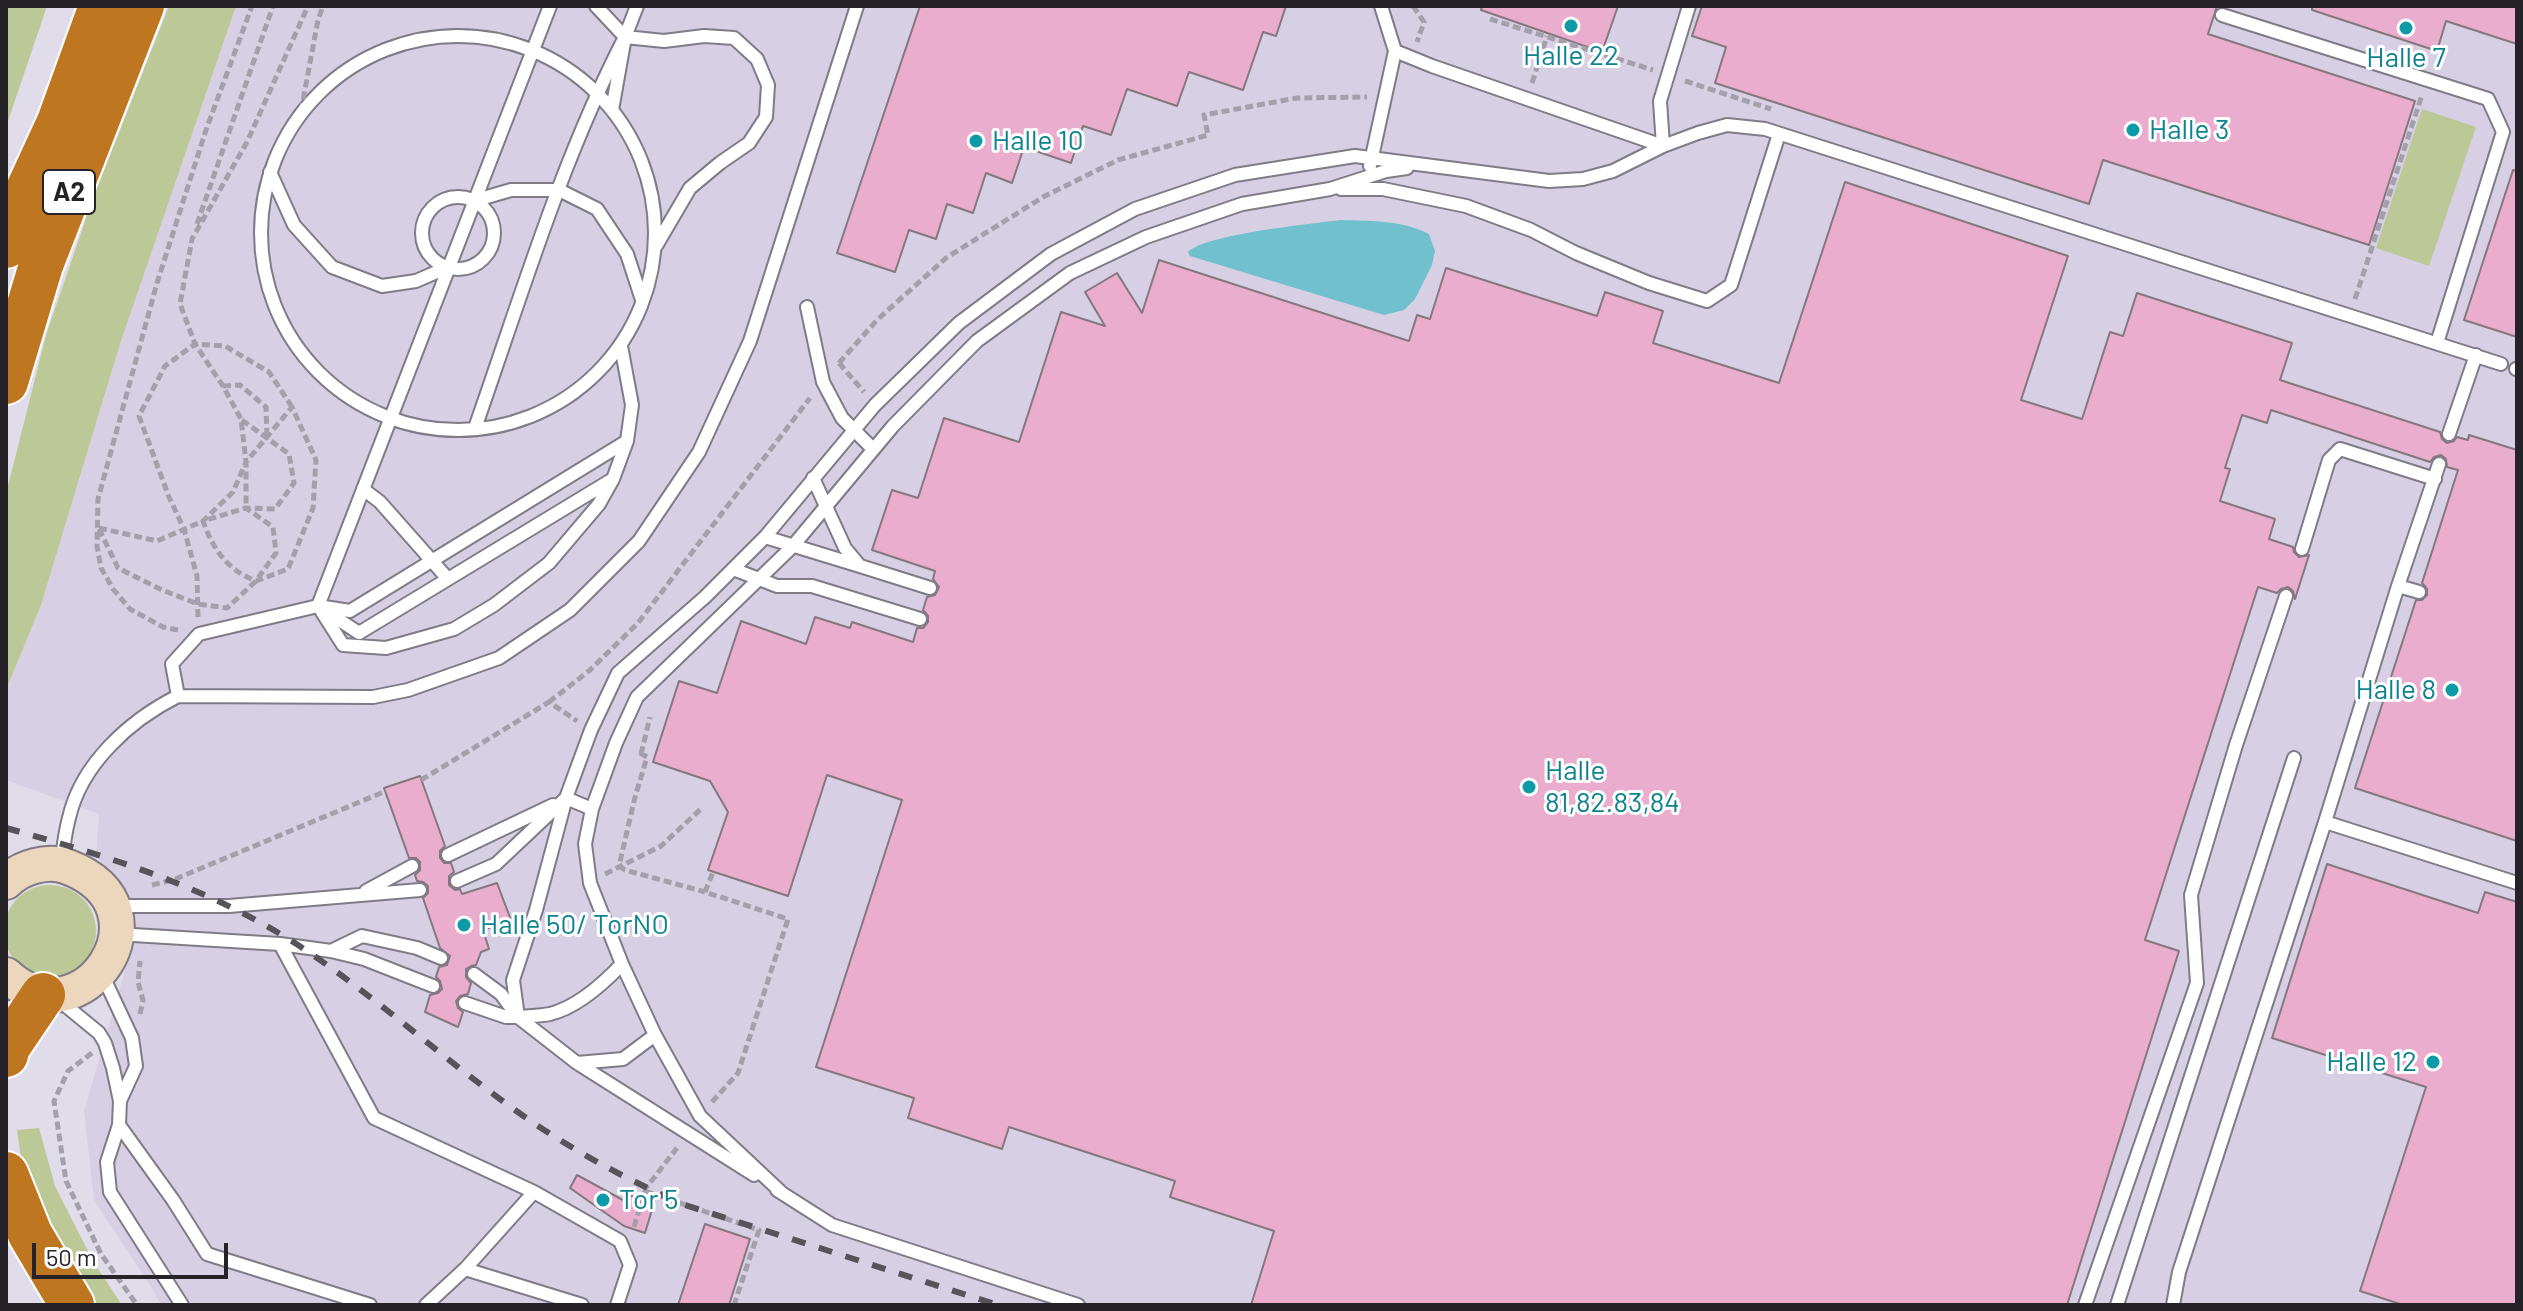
<!DOCTYPE html>
<html>
<head>
<meta charset="utf-8">
<style>
	body { margin:0 }
	#map { position:relative; width:2523px; height:1311px; overflow:hidden; background:#e1dcea; font-family:Barlow,sans-serif }
	canvas { display:block }
	.frame { position:absolute; inset:0; border:8px solid #252328; pointer-events:none }
	.scale { position:absolute; left:32px; top:1243px; width:196px; height:36px; box-sizing:border-box; border:4px solid #252328; border-top:0; padding-left:10px; font-size:24px; line-height:28px; white-space:nowrap; color:#252328; -webkit-text-stroke:6px #fff; paint-order:stroke }
</style>
</head>
<body>
<div id="map">
<canvas width="2523" height="1311"></canvas>
<div class="frame"></div>
<div class="scale">50 m</div>
</div>
<script>
const g = document.querySelector('canvas').getContext('2d');
g.lineJoin = 'round';
function fillPath(path, color) { g.fillStyle = color; g.fill(path, 'evenodd'); }
function trace(path, color, width, dash) { g.strokeStyle = color; g.lineWidth = width; g.lineCap = dash ? 'butt' : 'round'; g.setLineDash(dash || []); g.stroke(path); }
function write(font, color, halo, rows, align = 'center') {
  g.font = font + ' Barlow,sans-serif'; g.lineWidth = 6; g.setLineDash([]); g.textBaseline = 'middle'; g.strokeStyle = halo; g.fillStyle = color; for (const [text, x, y, turn = 0] of rows) {
    g.save(); g.translate(x, y); g.rotate((+turn || 0) * Math.PI / 180); g.textAlign = isNaN(turn) ? turn : align; if (halo) g.strokeText(text, 0, 0); g.fillText(text, 0, 0); g.restore();
  }
}
const built = new Path2D(`
	M 236,6 L 2517,6 L 2517,1305 L 161,1305 L 152,1288 L 94,1200 L 84,1111 L 129,957 L 130,917 L 119,881 L 96,856 L 99,814 L 6,780 L 6,690 L 41,605 L 120,344 Z`);
const green = new Path2D(`
	M 6,6 L 47,6 L 6,127 Z
	M 169,6 L 236,6 L 120,344 L 41,605 L 6,690 L 6,493 L 10,478 L 46,335 L 93,198 Z
	M 2422,109 L 2476,127 L 2429,266 L 2376,248 Z
	M4 931a46 46 0 1 1 92 0a46 46 0 1 1-92 0Z
	M 39,1128 L 55,1186 L 93,1261 L 122,1305 L 90,1305 L 26,1192 L 17,1130 Z`);
const water = new Path2D(`
	M 1340,220 C 1371,221 1402,220 1429,234 L 1435,251 L 1432,265 L 1415,299 L 1404,310 L 1384,315 L 1190,256 L 1188,252 C 1206,234 1311,224 1340,220 Z`);
const building = new Path2D(`
	M 920,6 L 1286,6 L 1276,36 L 1263,32 L 1243,90 L 1189,72 L 1177,106 L 1127,89 L 1111,135 L 1083,126 L 1071,163 L 1024,147 L 1012,183 L 986,173 L 973,213 L 947,204 L 936,239 L 909,230 L 895,272 L 837,253 Z
	M 1482,6 L 1618,6 L 1602,52 L 1481,10 Z
	M 1702,6 L 2217,6 L 2208,34 L 2415,101 L 2369,245 L 2103,160 L 2089,204 L 1715,83 L 1726,47 L 1692,36 Z
	M 2312,6 L 2517,6 L 2517,44 L 2446,21 L 2437,51 L 2312,10 Z
	M 2513,170 L 2517,171 L 2517,337 L 2464,320 Z
	M 1845,182 L 2068,256 L 2021,400 L 2082,419 L 2110,332 L 2123,336 L 2137,293 L 2292,343 L 2280,380 L 2440,432 L 2442,439 L 2447,443 L 2454,441 L 2457,437 L 2468,440 L 2469,435 L 2517,450 L 2517,841 L 2355,788 L 2416,600 L 2422,600 L 2427,595 L 2427,589 L 2422,583 L 2458,470 L 2447,467 L 2446,459 L 2441,455 L 2434,457 L 2430,462 L 2271,410 L 2267,423 L 2242,415 L 2225,468 L 2230,469 L 2220,501 L 2275,519 L 2269,539 L 2293,547 L 2294,552 L 2299,557 L 2309,555 L 2295,599 L 2293,591 L 2288,587 L 2281,589 L 2277,593 L 2258,587 L 2145,940 L 2179,951 L 2067,1305 L 1251,1305 L 1274,1231 L 1170,1197 L 1175,1181 L 1009,1127 L 1002,1149 L 908,1118 L 914,1098 L 816,1067 L 902,800 L 827,775 L 788,896 L 708,870 L 728,812 L 710,781 L 653,762 L 679,681 L 717,693 L 741,621 L 806,644 L 815,617 L 850,628 L 852,622 L 913,642 L 917,628 L 923,628 L 928,622 L 928,616 L 923,610 L 927,597 L 935,595 L 939,587 L 933,579 L 935,571 L 872,550 L 892,490 L 918,498 L 944,418 L 1019,442 L 1061,312 L 1105,326 L 1085,292 L 1117,273 L 1142,313 L 1159,260 L 1409,341 L 1417,315 L 1430,319 L 1446,268 L 1597,316 L 1605,292 L 1663,311 L 1653,343 L 1779,383 Z
	M 420,776 L 445,846 L 440,851 L 440,858 L 444,863 L 451,863 L 454,872 L 449,876 L 449,885 L 455,890 L 460,889 L 462,894 L 497,883 L 511,920 L 483,930 L 489,949 L 481,952 L 476,965 L 471,966 L 466,969 L 466,977 L 471,983 L 468,994 L 460,996 L 456,1001 L 458,1008 L 463,1012 L 458,1027 L 425,1012 L 430,995 L 438,993 L 442,989 L 440,981 L 436,977 L 439,967 L 447,965 L 450,956 L 440,948 L 423,898 L 428,893 L 428,886 L 423,882 L 417,881 L 415,875 L 420,870 L 420,862 L 416,858 L 409,858 L 384,788 Z
	M 2327,864 L 2478,913 L 2485,892 L 2517,902 L 2517,1305 L 2403,1305 L 2360,1291 L 2426,1087 L 2272,1038 Z
	M 577,1175 L 623,1200 L 636,1194 L 655,1200 L 645,1233 L 624,1226 L 570,1188 Z
	M 705,1224 L 750,1239 L 729,1305 L 678,1305 Z`);
const path = new Path2D(`
	M 1413,6 L 1424,22 L 1417,42
	M 1490,19 L 1653,70
	M 1685,81 L 1771,109
	M 1532,83 L 1547,36
	M 301,111 L 318,20 L 323,6
	M 197,224 L 273,6
	M 2355,299 L 2422,95
	M 839,363 L 864,392
	M 839,363 L 877,320 L 946,258 L 1043,197 L 1118,160 L 1208,135 L 1204,115 L 1297,98 L 1367,97
	M 223,386 L 240,385 L 266,407 L 267,438
	M 242,420 L 289,454 L 294,483 L 275,509 L 246,508 L 203,521 C 213,549 227,570 256,581 L 288,569 L 313,508 L 316,460 L 292,407 L 246,462 L 246,508
	M 99,528 L 157,541 L 203,521 L 233,492 L 246,462 L 241,419 L 223,386 L 195,344 L 180,304 L 192,239 L 247,142 L 308,6
	M 99,529 L 118,568 L 162,590 L 198,604 L 227,608 L 256,581 L 276,553 L 273,527 L 246,508
	M 198,617 L 197,576 L 184,529 L 169,497 L 139,416 L 165,366 L 195,344 L 225,346 L 269,372 L 292,407
	M 178,630 L 163,627 L 130,609 L 113,589 L 101,568 L 97,546 L 98,499 L 157,283 L 206,130 L 252,6
	M 549,702 L 589,671 L 638,623 L 810,398
	M 640,753 L 647,757 L 635,797 L 619,866 L 625,870 L 705,892
	M 641,754 L 650,717
	M 421,780 L 549,702 L 577,721
	M 605,874 L 661,846 L 703,807
	M 152,885 L 173,880 L 386,791
	M 140,1014 L 143,1000 L 138,982 L 140,961
	M 92,1053 L 68,1071 L 54,1101 L 66,1181 L 101,1254 L 137,1305
	M 712,1102 L 738,1073 L 788,919 L 705,892 L 713,872
	M 645,1191 L 759,1230 L 734,1305
	M 634,1227 L 646,1188 L 677,1148`);
const lane = new Path2D(`
	M 596,6 L 625,37 L 664,41 L 704,36 L 734,38 L 757,59 L 768,85 L 766,117 L 749,143 L 720,163 L 690,188 L 656,246
	M 2222,15 L 2488,99 L 2503,132 L 2437,343
	M261 233a197 197 0 1 1 394 0a197 197 0 1 1-394 0Z
	M 1395,51 L 1432,66 L 1663,146 L 1660,101 L 1689,6
	M 612,110 L 625,37 L 637,6
	M 1370,166 L 1395,51 L 1381,6
	M 270,172 L 294,225 L 332,267 L 382,286 L 416,281 L 448,267
	M 1341,189 L 1383,189 L 1466,206 L 1531,230 L 1576,253 L 1649,283 L 1707,301 L 1731,285 L 1779,134
	M422 233a36 36 0 1 1 72 0a36 36 0 1 1-72 0Z
	M 473,201 L 511,190 L 559,190 L 597,209 L 627,254 L 642,300
	M 807,307 L 823,382 L 842,418 L 873,449
	M 2516,369 L 2517,369
	M 475,428 C 521,297 561,161 625,37
	M 2449,434 L 2476,355
	M 813,478 L 845,548 L 860,566 L 930,588
	M 613,479 L 359,633 L 318,606 L 350,611 L 627,441
	M 363,489 L 380,502 L 448,579
	M 765,537 L 860,566
	M 2302,549 L 2329,460 L 2340,449 L 2435,479
	M 733,569 L 777,586 L 812,586 L 920,619
	M 2398,586 L 2419,592
	M 322,612 L 343,645 L 386,648 L 454,629 L 494,605 L 549,563 L 599,504 L 613,479 L 627,441 L 632,405 L 621,346
	M 178,696 L 172,664 L 199,634 L 318,606 L 550,6
	M 2325,822 L 2517,883
	M 448,855 L 553,805
	M 61,861 C 64,847 65,832 69,818 C 81,764 130,720 178,696 L 373,697 L 408,690 L 499,658 L 570,610 L 639,541 L 699,452 L 750,341 L 857,6
	M 457,881 L 496,864 L 566,798 L 592,809
	M 366,891 L 412,866
	M 116,906 L 229,906 L 420,890
	M 117,934 L 280,944 L 331,951 L 364,959 L 433,986
	M 280,944 L 374,1118 L 534,1192 L 620,1241 L 630,1265 L 617,1305
	M 331,951 L 362,936 L 417,948 L 441,958
	M 622,964 C 603,984 578,1007 550,1014 C 540,1016 528,1016 518,1017 L 513,980 L 536,910 L 566,798 L 591,730 L 618,673 L 705,597 L 765,537 L 875,405 L 959,323 L 1051,254 L 1135,209 L 1235,175 L 1355,156 L 1549,181 L 1583,179 L 1613,171 L 1663,146 L 1698,133 L 1727,125 L 1765,129 L 2501,364
	M 102,974 L 132,1038 L 136,1066 L 120,1101
	M 474,974 L 501,994 L 517,1016
	M 60,1001 L 99,1033 L 105,1043 L 113,1068 L 120,1101 L 119,1125 L 107,1162 L 110,1192 L 182,1305
	M 465,1003 L 506,1017 L 518,1017 L 577,1063 L 754,1175
	M 577,1063 L 623,1059 L 655,1035
	M 119,1125 L 173,1200 L 207,1254 L 370,1305
	M 777,1190 L 832,1225 L 1078,1305
	M 782,1193 L 700,1116 L 655,1035 L 622,964 L 590,883 L 585,844 L 592,809 L 616,743 L 637,697 L 792,547 L 893,426 L 977,341 L 1070,273 L 1146,237 L 1242,204 L 1330,189 L 1386,171 L 1407,168
	M 465,1269 L 582,1305
	M 426,1305 L 465,1269 L 534,1192
	M 2085,1305 L 2197,983 L 2191,895 L 2236,745 L 2286,596
	M 2117,1305 L 2294,758
	M 2173,1305 L 2179,1272 L 2325,822 L 2398,586 L 2439,464`);
const secondary = new Path2D(`
	M 6,882 C 21,867 48,859 68,867 C 176,908 82,1046 6,975`);
const highway = new Path2D(`
	M 6,246 L 13,222 L 59,122 L 101,6
	M 6,382 L 41,265 L 142,6
	M 6,1055 L 8,1047 L 43,995
	M 6,1174 L 30,1234 L 72,1305`);
const rail = new Path2D(`
	M 6,828 C 108,856 208,887 298,945 C 374,995 442,1058 515,1110 C 568,1148 625,1179 685,1205 L 998,1305`);
const markers = [
	[1571,26,8,"#0f9aa8"],
	[2406,28,8,"#0f9aa8"],
	[2133,130,8,"#0f9aa8"],
	[976,141,8,"#0f9aa8"],
	[2452,690,8,"#0f9aa8"],
	[1529,787,8,"#0f9aa8"],
	[464,925,8,"#0f9aa8"],
	[2433,1062,8,"#0f9aa8"],
	[603,1200,8,"#0f9aa8"]
];
const shields = [
	[69,192,52]
];
const shieldNames = [
	["A2",69,192]
];
const cultureNames = [
	["Halle 22",1571,56,"center"],
	["Halle 7",2406,58,"center"],
	["Halle 3",2149,130],
	["Halle 10",992,141],
	["Halle 8",2436,690,"right"],
	["Halle",1545,771],
	["81,82.83,84",1545,803],
	["Halle 50/ TorNO",480,925],
	["Halle 12",2417,1062,"right"],
	["Tor 5",619,1200]
];
fillPath(built, '#d7d0e5');
fillPath(green, '#bdc897');
fillPath(water, '#70c0ce');
fillPath(building, '#eaadcd');
trace(building, '#85777e', 2);
trace(lane, '#7f7b87', 16);
trace(secondary, '#7f7b87', 38);
trace(highway, '#fff', 48);
trace(path, '#a4a0ab', 5, [8, 4]);
trace(lane, '#fff', 12);
trace(secondary, '#ecd6bc', 34);
trace(highway, '#be7621', 44);
trace(rail, '#56535b', 6, [14, 14]);
for (const [x, y, r, color] of markers) { const dot = new Path2D(); dot.arc(x, y, r, 0, 2 * Math.PI); g.fillStyle = color; g.fill(dot); trace(dot, '#fff', 3); }
for (const [x, y, w] of shields) { const box = new Path2D(); box.roundRect(x - w / 2, y - 22, w, 44, 6); g.fillStyle = '#fff'; g.fill(box); trace(box, '#252328', 2); }
write('bold 26px', '#252328', null, shieldNames);
write('28px', '#0d838f', '#fff', cultureNames, 'left');
</script>
</body>
</html>
